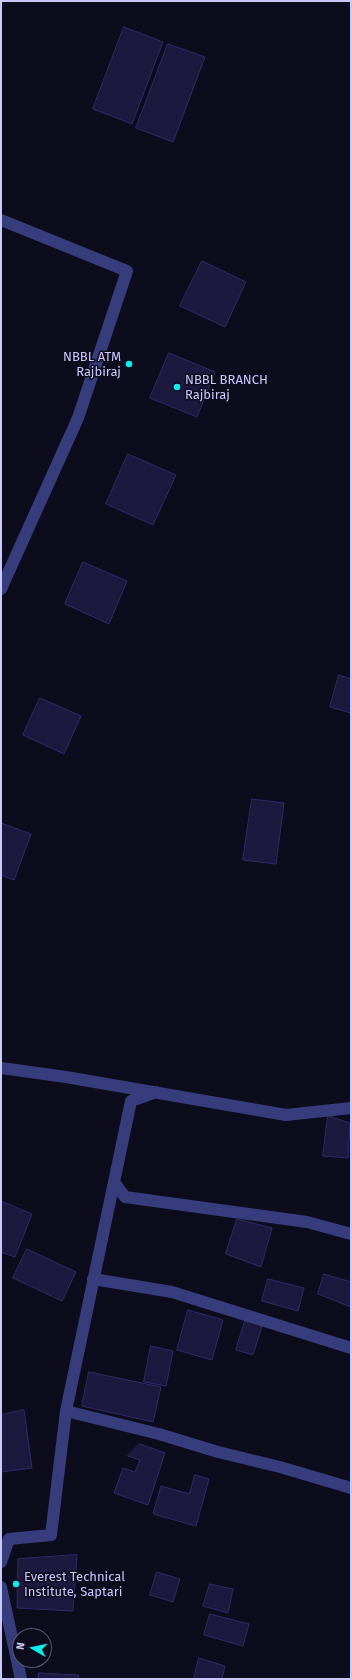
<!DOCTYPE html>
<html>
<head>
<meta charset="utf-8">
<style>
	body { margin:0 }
	#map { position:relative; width:352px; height:1680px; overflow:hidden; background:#0d0c1d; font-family:"Fira Sans",sans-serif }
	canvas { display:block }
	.frame { position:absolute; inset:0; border:2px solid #c9c9fe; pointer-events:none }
	.north { position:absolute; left:12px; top:1628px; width:40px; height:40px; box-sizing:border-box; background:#0d0c1d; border:1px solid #585877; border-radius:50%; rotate:279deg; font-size:11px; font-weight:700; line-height:16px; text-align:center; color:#c9c9fe }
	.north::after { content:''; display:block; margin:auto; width:14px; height:18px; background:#03f0ef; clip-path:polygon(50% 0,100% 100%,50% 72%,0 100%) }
</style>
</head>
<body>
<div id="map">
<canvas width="352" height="1680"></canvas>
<div class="frame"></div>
<div class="north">N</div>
</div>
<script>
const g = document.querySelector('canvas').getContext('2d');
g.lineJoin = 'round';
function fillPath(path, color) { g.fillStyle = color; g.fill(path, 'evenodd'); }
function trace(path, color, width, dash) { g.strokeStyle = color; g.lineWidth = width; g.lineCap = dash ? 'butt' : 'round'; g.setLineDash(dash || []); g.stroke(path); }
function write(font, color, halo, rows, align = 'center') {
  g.font = font + ' "Fira Sans",sans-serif'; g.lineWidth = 3; g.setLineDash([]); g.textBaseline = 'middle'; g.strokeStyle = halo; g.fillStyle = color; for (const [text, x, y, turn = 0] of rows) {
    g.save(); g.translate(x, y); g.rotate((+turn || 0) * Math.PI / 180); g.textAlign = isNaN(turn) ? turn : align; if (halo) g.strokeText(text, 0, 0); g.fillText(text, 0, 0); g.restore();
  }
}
const building = new Path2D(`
	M 124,27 L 163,42 L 132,124 L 93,109 Z
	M 168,44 L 205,57 L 173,142 L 136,128 Z
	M 202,261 L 246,282 L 225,327 L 180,306 Z
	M 169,353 L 215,372 L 197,417 L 150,398 Z
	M 128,454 L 176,475 L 153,525 L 106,504 Z
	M 83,562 L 127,581 L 109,624 L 65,604 Z
	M 339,675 L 351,679 L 351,713 L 330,707 Z
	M 40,698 L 81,716 L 64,754 L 23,735 Z
	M 252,799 L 284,803 L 276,864 L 243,860 Z
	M 1,823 L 31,834 L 14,880 L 1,875 Z
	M 328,1116 L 350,1123 L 348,1158 L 323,1156 Z
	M 1,1201 L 32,1214 L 15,1257 L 1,1252 Z
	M 237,1219 L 272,1228 L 261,1267 L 226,1254 Z
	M 27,1249 L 76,1272 L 62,1301 L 13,1278 Z
	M 324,1274 L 351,1282 L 351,1307 L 318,1294 Z
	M 268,1279 L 304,1288 L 298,1311 L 262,1301 Z
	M 188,1310 L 223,1320 L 212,1360 L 177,1350 Z
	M 246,1318 L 263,1323 L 253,1355 L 236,1350 Z
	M 151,1346 L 173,1351 L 166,1386 L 144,1382 Z
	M 89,1372 L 161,1387 L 153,1422 L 82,1406 Z
	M 24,1410 L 32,1468 L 1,1472 L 1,1415 Z
	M 140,1444 L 165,1453 L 148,1505 L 114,1493 L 123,1468 L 135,1472 L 140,1460 L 128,1456 Z
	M 195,1475 L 209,1479 L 196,1526 L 153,1514 L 161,1486 L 189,1494 Z
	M 77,1555 L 73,1611 L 17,1608 L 18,1559 Z
	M 157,1572 L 180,1579 L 173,1602 L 150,1595 Z
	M 210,1584 L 233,1589 L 228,1613 L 203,1606 Z
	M 210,1614 L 249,1624 L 243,1646 L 204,1635 Z
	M 199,1658 L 225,1666 L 222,1679 L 194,1679 Z
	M 39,1673 L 79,1675 L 78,1679 L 39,1679 Z`);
const minor = new Path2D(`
	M 1,220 L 127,271 L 78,418 L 1,589
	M 1,1068 L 66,1077 L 286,1115 L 351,1108
	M 114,1182 L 125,1197 L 307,1222 L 351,1234
	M 93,1279 L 172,1292 L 351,1348
	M 66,1411 L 159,1434 L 218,1452 L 280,1467 L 351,1488
	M 1,1562 L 9,1539 L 51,1535 L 66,1411 L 131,1101 L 156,1092
	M 1,1587 L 21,1679`);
const markers = [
	[129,364,4,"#03f0ef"],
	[177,387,4,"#03f0ef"],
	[16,1584,4,"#03f0ef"]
];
const poiNames = [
	["NBBL ATM",121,357,"right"],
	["Rajbiraj",121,372,"right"],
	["NBBL BRANCH",185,380],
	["Rajbiraj",185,395],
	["Everest Technical",24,1577],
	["Institute, Saptari",24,1592]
];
fillPath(building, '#1c183e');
trace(building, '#302a6a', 1);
trace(minor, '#373c7c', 12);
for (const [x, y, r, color] of markers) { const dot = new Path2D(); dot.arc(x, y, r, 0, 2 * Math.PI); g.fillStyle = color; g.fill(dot); trace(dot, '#0d0c1d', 1.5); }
write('13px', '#c9c9fe', '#0d0c1d', poiNames, 'left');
</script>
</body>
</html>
